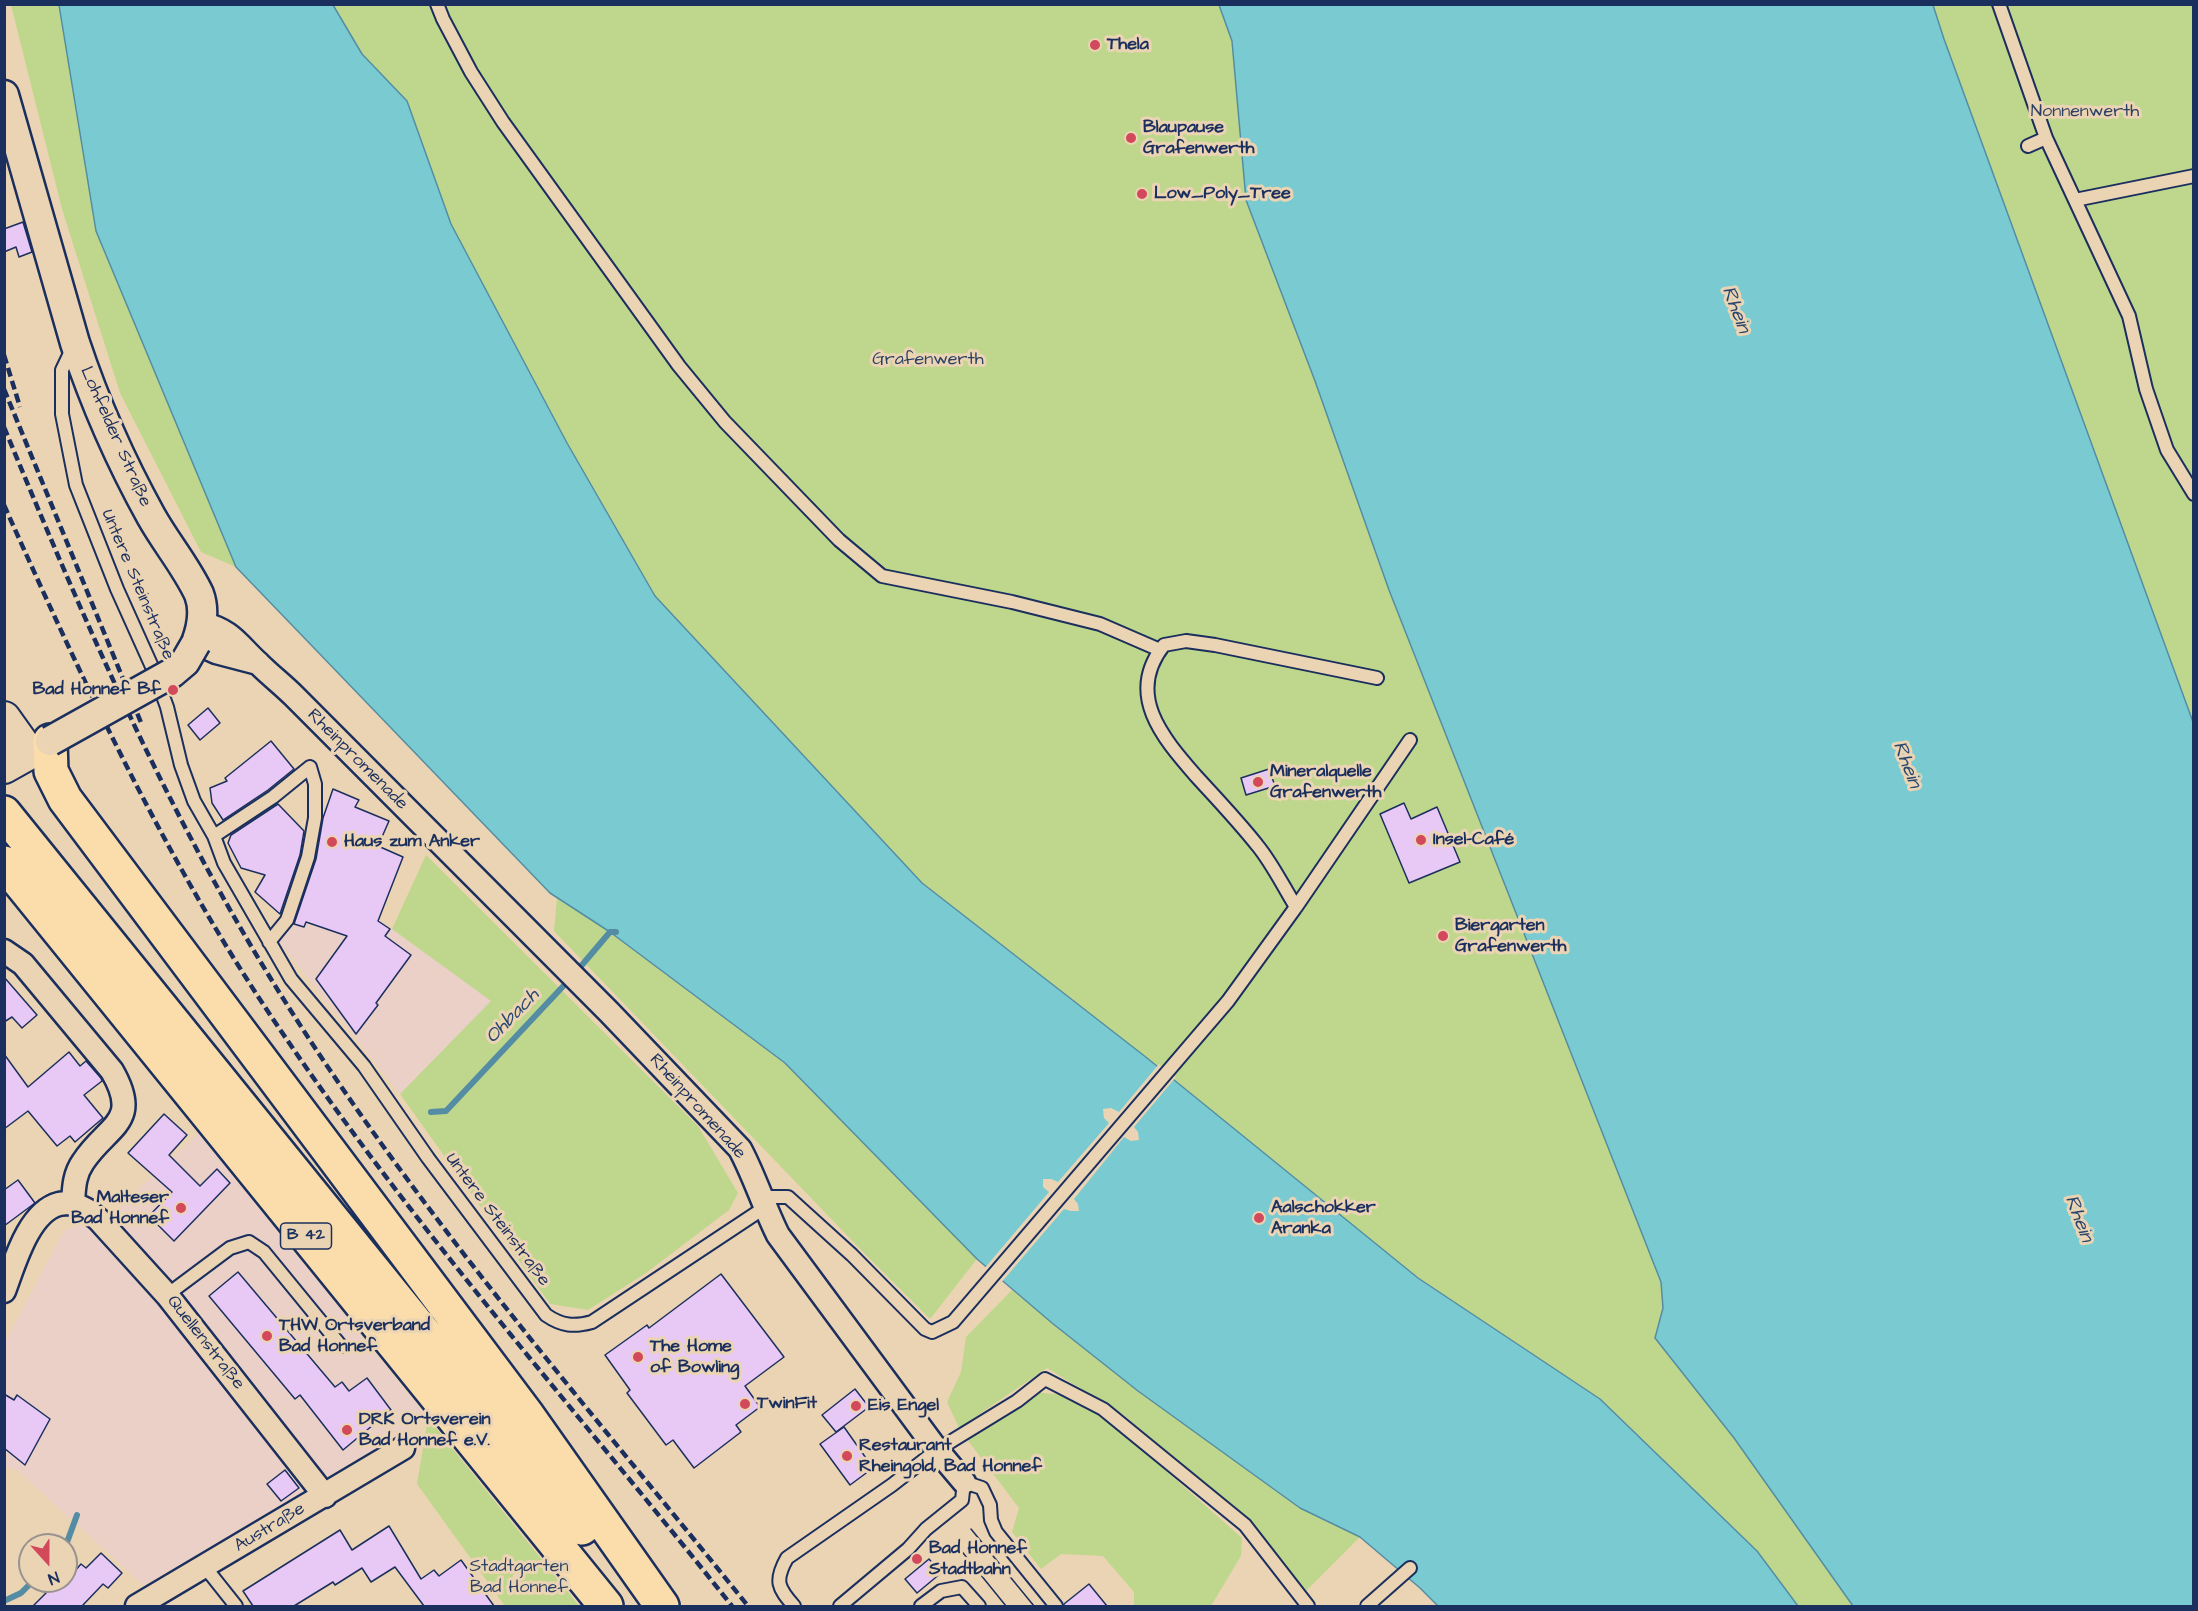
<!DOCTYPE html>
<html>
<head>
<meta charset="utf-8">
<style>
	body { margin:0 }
	#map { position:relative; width:2198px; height:1611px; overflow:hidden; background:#ebd4b3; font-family:"Architects Daughter",sans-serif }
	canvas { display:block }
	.frame { position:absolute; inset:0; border:6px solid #1b2f5e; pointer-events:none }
	.north { position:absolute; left:18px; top:1533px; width:60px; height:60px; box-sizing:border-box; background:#ebd4b3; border:2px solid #989291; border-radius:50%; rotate:159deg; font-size:16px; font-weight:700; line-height:24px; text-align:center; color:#1b2f5e }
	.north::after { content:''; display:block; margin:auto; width:21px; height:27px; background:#d1495b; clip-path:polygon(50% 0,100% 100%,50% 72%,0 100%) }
</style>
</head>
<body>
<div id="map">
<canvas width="2198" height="1611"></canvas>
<div class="frame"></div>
<div class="north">N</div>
</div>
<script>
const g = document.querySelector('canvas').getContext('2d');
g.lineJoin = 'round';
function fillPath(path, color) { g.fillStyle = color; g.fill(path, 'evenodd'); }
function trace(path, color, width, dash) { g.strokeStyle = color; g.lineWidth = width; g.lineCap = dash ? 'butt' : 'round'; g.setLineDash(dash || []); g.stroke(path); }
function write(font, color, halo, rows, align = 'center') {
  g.font = font + ' "Architects Daughter",sans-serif'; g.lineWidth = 6; g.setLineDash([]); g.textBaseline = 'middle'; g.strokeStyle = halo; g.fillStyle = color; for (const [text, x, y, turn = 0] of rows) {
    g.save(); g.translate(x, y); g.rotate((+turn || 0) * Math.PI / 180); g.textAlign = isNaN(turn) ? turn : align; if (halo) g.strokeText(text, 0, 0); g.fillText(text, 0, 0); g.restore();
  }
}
const built = new Path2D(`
	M 289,899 L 360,923 L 366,910 L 492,1001 L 400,1094 L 277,939 Z
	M 199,1133 L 428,1418 L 144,1586 L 16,1469 L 5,1468 L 5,1342 L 64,1231 L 115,1211 Z`);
const green = new Path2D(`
	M 11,5 L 59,5 L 96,231 L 236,567 L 201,552 L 120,393 L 62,209 Z
	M 333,5 L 1219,5 L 1232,41 L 1246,200 L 1315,381 L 1389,590 L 1661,1283 L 1663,1308 L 1655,1338 L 1734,1438 L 1853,1606 L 1798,1606 L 1757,1551 L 1600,1399 L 1418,1278 L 1147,1058 L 922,883 L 654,596 L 567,443 L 451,224 L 407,101 L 362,54 Z
	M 1933,5 L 2193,5 L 2193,722 L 1944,39 Z
	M 426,855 L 698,1126 L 738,1193 L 729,1210 L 646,1273 L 588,1310 L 550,1304 L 400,1094 L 491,1001 L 392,929 Z
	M 557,898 L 610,932 L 785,1063 L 977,1259 L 930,1319 L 863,1252 L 554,931 Z
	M 1012,1290 L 1138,1391 L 1300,1508 L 1360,1537 L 1304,1593 L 1259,1533 L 1172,1456 L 1125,1416 L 1047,1368 L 959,1428 L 947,1402 L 961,1372 L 966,1337 Z
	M 1037,1392 L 1069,1396 L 1115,1426 L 1242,1538 L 1241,1556 L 1211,1606 L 1134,1606 L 1134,1592 L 1103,1556 L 1061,1554 L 1041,1569 L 1012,1532 L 1019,1508 L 966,1438 Z
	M 428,1418 L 579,1606 L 505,1606 L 417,1484 Z`);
const water = new Path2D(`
	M 59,5 L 333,5 L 362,54 L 407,101 L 451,224 L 567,443 L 655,596 L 922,883 L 1147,1058 L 1418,1278 L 1600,1399 L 1757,1551 L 1798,1606 L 1438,1606 L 1420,1588 L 1360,1537 L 1300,1508 L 1138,1391 L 1052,1323 L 977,1259 L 785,1063 L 610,932 L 550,893 L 236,567 L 96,231 Z
	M 1219,5 L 1933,5 L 1944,39 L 2193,722 L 2193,1606 L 1853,1606 L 1734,1438 L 1655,1338 L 1663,1308 L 1661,1282 L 1389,590 L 1315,381 L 1246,200 L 1232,41 Z`);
const pier = new Path2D(`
	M 1159,1064 L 1176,1077 L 1134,1127 L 1138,1132 L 1139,1140 L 1131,1141 L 1124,1137 L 1074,1199 L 1078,1204 L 1079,1211 L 1071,1211 L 1064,1209 L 1000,1284 L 984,1269 L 1049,1192 L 1043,1187 L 1043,1179 L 1051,1179 L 1058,1182 L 1109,1123 L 1104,1118 L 1103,1109 L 1111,1108 L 1119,1112 Z`);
const stream = new Path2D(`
	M 576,972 L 610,932 L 616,932
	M 431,1112 L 446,1111 L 569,980
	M 66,1545 L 77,1515
	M 4,1601 L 21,1593 L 33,1581`);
const building = new Path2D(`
	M 23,222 L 32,252 L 19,257 L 16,247 L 4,252 L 4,229 Z
	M 208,708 L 220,723 L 200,740 L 188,725 Z
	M 271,741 L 294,769 L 268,790 L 223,820 L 212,803 L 210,788 L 227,781 L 225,778 Z
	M 1269,769 L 1275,786 L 1246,795 L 1241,778 Z
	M 333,789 L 359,800 L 355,807 L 389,821 L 378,846 L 403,857 L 378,921 L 390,929 L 385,936 L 411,955 L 376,1003 L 378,1005 L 356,1034 L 316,979 L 347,936 L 306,922 L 304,927 L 294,924 L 316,859 L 323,818 Z
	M 1404,803 L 1411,819 L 1437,807 L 1460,862 L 1409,883 L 1380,814 Z
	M 278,804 L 304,831 L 300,855 L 280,914 L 255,892 L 265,875 L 241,868 L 228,843 L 231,835 Z
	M 4,977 L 37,1015 L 22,1028 L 12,1017 L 4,1022 Z
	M 69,1052 L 80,1066 L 86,1061 L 101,1078 L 102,1081 L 84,1095 L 103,1118 L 75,1142 L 70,1136 L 57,1146 L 28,1111 L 4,1129 L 4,1054 L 28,1087 Z
	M 164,1114 L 187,1135 L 169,1155 L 200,1186 L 217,1169 L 230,1183 L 174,1241 L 149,1216 L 172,1192 L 128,1153 Z
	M 18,1180 L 35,1203 L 4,1226 L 4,1190 Z
	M 238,1272 L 335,1387 L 342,1382 L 349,1391 L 367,1378 L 391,1410 L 343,1450 L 300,1395 L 295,1399 L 209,1296 Z
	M 721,1274 L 784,1357 L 745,1386 L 760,1407 L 736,1425 L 741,1432 L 694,1468 L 673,1440 L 666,1445 L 627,1393 L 630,1390 L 605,1355 L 647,1325 L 649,1328 Z
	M 855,1389 L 869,1407 L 836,1432 L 822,1415 Z
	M 4,1394 L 14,1400 L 17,1395 L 50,1419 L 25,1465 L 4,1448 Z
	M 844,1427 L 873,1468 L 850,1485 L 820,1444 Z
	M 285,1470 L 299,1488 L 281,1501 L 267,1484 Z
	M 389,1526 L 421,1579 L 434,1570 L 439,1576 L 461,1560 L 494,1606 L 424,1606 L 395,1567 L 371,1582 L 362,1568 L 335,1585 L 333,1582 L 294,1606 L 253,1606 L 243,1591 L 340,1530 L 352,1550 Z
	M 101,1553 L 122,1573 L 108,1588 L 103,1584 L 82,1606 L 33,1606 L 58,1581 L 66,1581 L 81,1564 L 86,1568 Z
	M 929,1559 L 941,1573 L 917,1593 L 905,1579 Z
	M 1089,1584 L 1107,1606 L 1064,1606 L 1064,1604 Z`);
const service = new Path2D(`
	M 437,4 L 443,19 L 471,72 L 503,122 L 679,366 L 725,422 L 839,540 L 882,576 L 1012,602 L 1100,624 L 1160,650
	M 1999,4 L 2046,138 L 2129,316 L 2146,389 L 2167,450 L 2194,494
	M 2028,146 L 2046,138
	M 2075,200 L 2194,176
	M 73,347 L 62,370 L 62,414 L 76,485 L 117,589 L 153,669 L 167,707 L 181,765 L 194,801 L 214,836 L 224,863 L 291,979 L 364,1066 L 428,1158 L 546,1315 C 562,1326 574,1327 592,1322 L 764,1208
	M 214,836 L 273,797 L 310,767 L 315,784 L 315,818 L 308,857 L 287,920 L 269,942
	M 1296,907 C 1283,886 1272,863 1257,845 C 1238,821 1217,799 1196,776 C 1162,737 1125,694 1164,645 L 1186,641 L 1215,645 L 1377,678
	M 760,1197 L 788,1197 L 852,1255 L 925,1329 L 932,1332 L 953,1322 L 1228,1001 L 1296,907 L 1410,740
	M 167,1295 L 230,1248 L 249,1242 L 264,1252 L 341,1346
	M 205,1567 L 236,1606
	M 794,1606 C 778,1588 774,1581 787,1558 L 892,1485 L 937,1450 L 1017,1401 L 1045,1379 L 1103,1409 L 1245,1525 L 1308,1606
	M 840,1606 L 908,1549 L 926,1529 L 962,1500 L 964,1482 L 982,1488 L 990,1505 L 991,1520 L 996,1532 L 1056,1606
	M 921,1606 L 941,1591 L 962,1587 L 979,1606
	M 1367,1606 L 1410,1568`);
const minor = new Path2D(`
	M 201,623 C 233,631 237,644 259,664 C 270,675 283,685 294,696 L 609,1012 L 740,1149 C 755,1177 764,1207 778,1235 L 937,1450 L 964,1482
	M 196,643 L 216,652 L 258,663
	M 4,951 L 23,964 L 112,1071 C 142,1123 107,1125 83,1162 C 74,1175 74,1188 73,1203
	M 73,1203 L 87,1210 L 99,1220 L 167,1295 L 325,1496
	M 4,1291 C 14,1265 28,1212 59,1204 C 63,1203 68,1203 73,1203
	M 137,1606 L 403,1448`);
const tertiary = new Path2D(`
	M 4,95 L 75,343 C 95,403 120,460 151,516 C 166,543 186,566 199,594 C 205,610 202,627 196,643`);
const secondary = new Path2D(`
	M 4,718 L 29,753 L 4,767`);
const trunk = new Path2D(`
	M 50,741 L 51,771 L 65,799 L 528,1416 L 662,1606
	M 4,813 L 582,1528
	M 4,863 L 606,1606`);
const tram = new Path2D(`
	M 971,1529 L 1034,1606
	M 955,1543 L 1006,1606`);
const rail = new Path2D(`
	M 4,355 L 20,407
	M 4,389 L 142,725
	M 4,427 C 83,618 162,802 271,979 C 409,1203 584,1402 748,1606
	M 4,505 C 81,677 161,850 265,1007 C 405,1219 575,1408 732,1606`);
const tertiaryBridge = new Path2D(`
	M 50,741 L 172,673 L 185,662 L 196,643`);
const markers = [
	[1095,45,6,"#d1495b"],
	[1131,138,6,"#d1495b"],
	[1142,194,6,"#d1495b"],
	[173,690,6,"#d1495b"],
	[1258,782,6,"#d1495b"],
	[1421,840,6,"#d1495b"],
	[332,842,6,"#d1495b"],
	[1443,936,6,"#d1495b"],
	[181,1208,6,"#d1495b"],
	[1259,1218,6,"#d1495b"],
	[267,1336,6,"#d1495b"],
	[638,1357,6,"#d1495b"],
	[745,1404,6,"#d1495b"],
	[856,1406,6,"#d1495b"],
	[347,1430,6,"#d1495b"],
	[847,1456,6,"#d1495b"],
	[917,1559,6,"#d1495b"]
];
const shields = [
	[306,1236,51]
];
const shieldNames = [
	["B 42",306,1236]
];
const poiNames = [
	["Thela",1107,45],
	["Blaupause",1143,128],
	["Grafenwerth",1143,149],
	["Low_Poly_Tree",1154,194],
	["Bad Honnef Bf",161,690,"right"],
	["Mineralquelle",1270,772],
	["Grafenwerth",1270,793],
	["Insel-Café",1433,840],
	["Haus zum Anker",344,842],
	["Biergarten",1455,926],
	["Grafenwerth",1455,947],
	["Malteser",169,1198,"right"],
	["Bad Honnef",169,1219,"right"],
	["Aalschokker",1271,1208],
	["Aranka",1271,1229],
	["THW Ortsverband",279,1326],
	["Bad Honnef",279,1347],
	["The Home",650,1347],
	["of Bowling",650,1368],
	["TwinFit",757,1404],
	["Eis Engel",868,1406],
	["DRK Ortsverein",359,1420],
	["Bad Honnef e.V.",359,1441],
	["Restaurant",859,1446],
	["Rheingold, Bad Honnef",859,1467],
	["Bad Honnef",929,1549],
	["Stadtbahn",929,1570]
];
const parkNames = [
	["Nonnenwerth",2085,112],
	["Grafenwerth",928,360],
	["Stadtgarten",519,1567],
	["Bad Honnef",519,1588]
];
const streetNames = [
	["Lohfelder Straße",115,437,66],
	["Untere Steinstraße",137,585,67],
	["Rheinpromenade",357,760,45],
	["Rheinpromenade",697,1107,48],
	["Untere Steinstraße",497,1220,53],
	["Quellenstraße",205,1343,52],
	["Austraße",270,1528,-31]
];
const waterNames = [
	["Rhein",1735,310,69],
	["Rhein",1906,765,69],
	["Ohbach",513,1017,-46],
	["Rhein",2078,1219,69]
];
fillPath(built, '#ead0c7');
fillPath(green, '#bfd78d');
fillPath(water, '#7acbd1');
trace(water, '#548da3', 1.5);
fillPath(pier, '#ebd4b3');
trace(stream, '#548da3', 6);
fillPath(building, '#e8c8f5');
trace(building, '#1b2f5e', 1.5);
trace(service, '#1b2f5e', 16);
trace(minor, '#1b2f5e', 27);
trace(tertiary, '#1b2f5e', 33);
trace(secondary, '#1b2f5e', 36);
trace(trunk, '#1b2f5e', 38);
trace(service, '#ebd4b3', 12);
trace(minor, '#ebd4b3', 22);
trace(tertiary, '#ebd4b3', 28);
trace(secondary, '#ebd4b3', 32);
trace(trunk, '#faddab', 33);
trace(tram, '#1b2f5e', 1.5);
trace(rail, '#1b2f5e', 4.5, [9, 4.5]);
trace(tertiaryBridge, '#1b2f5e', 33, []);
trace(tertiaryBridge, '#ebd4b3', 28);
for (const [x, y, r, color] of markers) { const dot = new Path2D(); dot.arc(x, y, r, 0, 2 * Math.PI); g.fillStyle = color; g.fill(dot); trace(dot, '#ebd4b3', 2); }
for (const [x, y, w] of shields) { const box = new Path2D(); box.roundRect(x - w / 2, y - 13, w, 26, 4.5); g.fillStyle = '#ebd4b3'; g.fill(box); trace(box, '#1b2f5e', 1.5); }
write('bold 16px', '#1b2f5e', null, shieldNames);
write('bold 18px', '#1b2f5e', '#ebd4b3', poiNames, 'left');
write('18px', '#2b4063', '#ebd4b3', parkNames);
write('18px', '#1b2f5e', '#ebd4b3', streetNames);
write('italic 20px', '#29466f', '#ebd4b3', waterNames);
</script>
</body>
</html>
